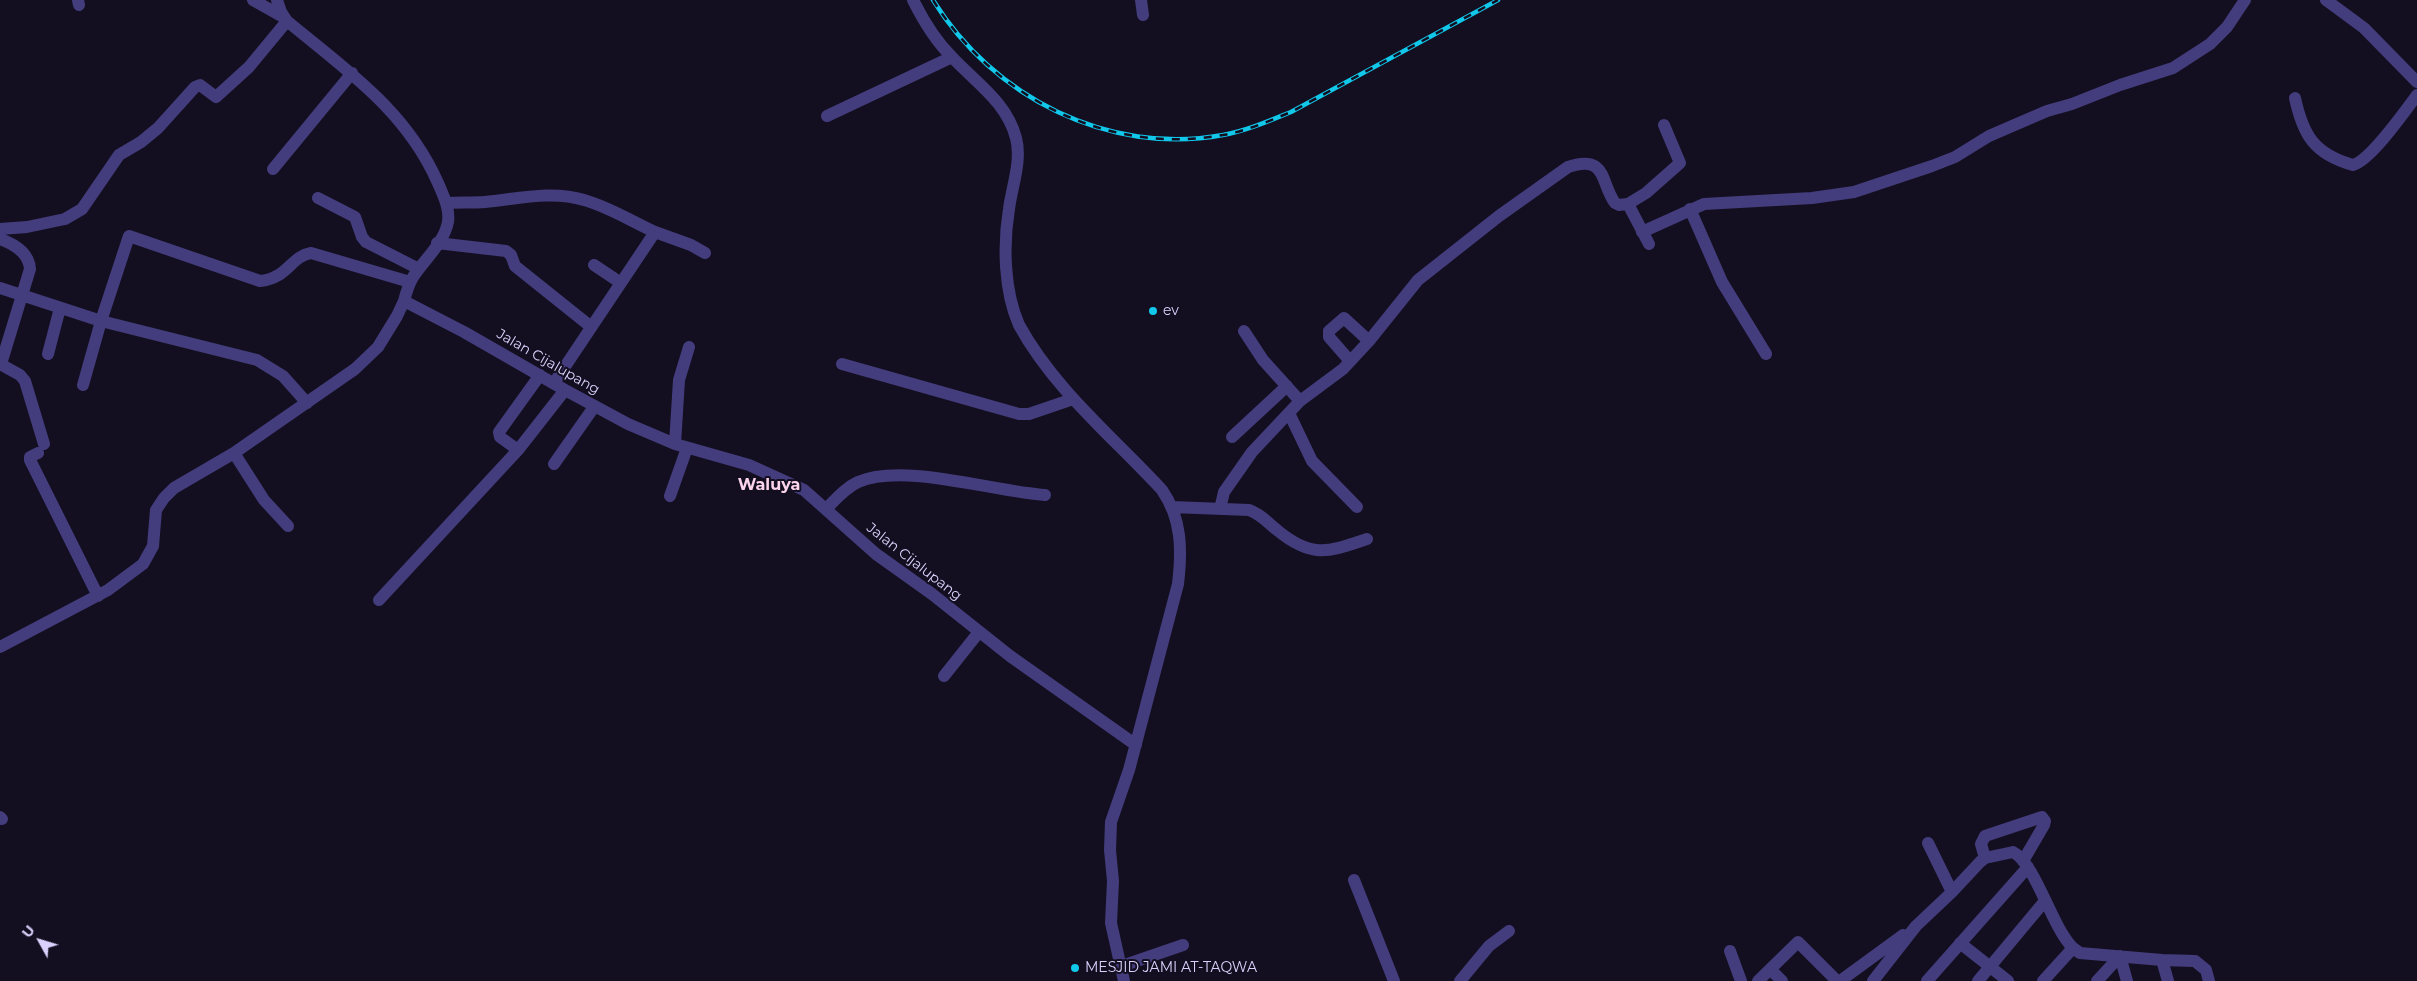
<!DOCTYPE html>
<html>
<head>
<meta charset="utf-8">
<style>
	body { margin:0 }
	#map { position:relative; width:2417px; height:981px; overflow:hidden; background:#130f21; font-family:Montserrat,sans-serif }
	canvas { display:block }
	.north { position:absolute; left:15px; top:916px; width:50px; height:50px; -webkit-text-stroke:4px #130f21; paint-order:stroke; rotate:309deg; font-size:14px; font-weight:700; line-height:20px; text-align:center; color:#dad2fc }
	.north::after { content:''; display:block; margin:auto; width:18px; height:22px; background:#dad2fc; clip-path:polygon(50% 0,100% 100%,50% 72%,0 100%) }
</style>
</head>
<body>
<div id="map">
<canvas width="2417" height="981"></canvas>
<div class="north">U</div>
</div>
<script>
const g = document.querySelector('canvas').getContext('2d');
g.lineJoin = 'round';
function trace(path, color, width, dash) { g.strokeStyle = color; g.lineWidth = width; g.lineCap = dash ? 'butt' : 'round'; g.setLineDash(dash || []); g.stroke(path); }
function write(font, color, halo, rows, align = 'center') {
  g.font = font + ' Montserrat,sans-serif'; g.lineWidth = 4; g.setLineDash([]); g.textBaseline = 'middle'; g.strokeStyle = halo; g.fillStyle = color; for (const [text, x, y, turn = 0] of rows) {
    g.save(); g.translate(x, y); g.rotate((+turn || 0) * Math.PI / 180); g.textAlign = isNaN(turn) ? turn : align; if (halo) g.strokeText(text, 0, 0); g.fillText(text, 0, 0); g.restore();
  }
}
const minor = new Path2D(`
	M 78,0 L 79,5
	M 253,0 L 285,18
	M 277,0 L 281,12 L 287,21 C 346,70 406,110 438,183 C 443,195 450,208 448,222 C 444,243 424,260 413,277 C 409,284 406,293 404,301
	M 913,0 C 923,20 935,40 951,56 C 975,82 1007,102 1016,138 C 1022,161 1012,186 1009,209 C 1003,245 1004,291 1019,325 C 1054,389 1113,437 1162,490 C 1182,519 1182,550 1178,584 L 1129,770 L 1111,822 L 1110,850 L 1113,881 L 1111,923 L 1124,981
	M 1141,0 L 1143,15
	M 2326,0 L 2364,28 L 2417,82
	M 2295,98 C 2303,135 2314,154 2353,165 C 2371,160 2405,111 2417,95
	M 827,116 L 952,57
	M 273,169 L 352,73
	M 318,198 L 355,217 L 362,237 L 366,242 L 419,269
	M 446,203 C 459,202 472,203 485,202 C 517,199 552,190 584,200 C 609,207 631,221 655,232 L 554,383
	M 1628,204 L 1649,244
	M 1690,209 L 1722,282 L 1766,354
	M 0,229 L 27,227 L 65,219 L 82,209 L 119,155 L 141,142 L 158,128 L 195,87 L 200,85 L 216,97 L 249,67 L 287,21
	M 655,232 L 691,245 L 705,253
	M 1642,232 L 1704,204 L 1812,198 L 1854,192 L 1932,166 L 1955,157 L 1989,136 L 2047,111 L 2072,104 L 2120,85 L 2173,68 L 2210,44 L 2227,27 L 2245,0
	M 0,239 C 14,244 29,253 30,269 L 1,364
	M 437,243 L 506,251 L 511,255 L 515,266 L 590,326
	M 594,265 L 621,283
	M 0,288 L 101,321 L 257,360 L 283,376 L 307,403
	M 1244,331 L 1263,360 L 1300,401
	M 48,354 L 60,308
	M 1350,361 L 1329,337 L 1329,331 L 1344,318 L 1369,341
	M 0,364 L 20,375 L 25,381 L 44,444
	M 842,364 L 1019,414 L 1029,414 L 1073,399
	M 83,385 L 101,321 L 129,236 L 260,281 C 287,279 291,256 311,253 L 410,282
	M 1289,413 L 1312,461 L 1357,507
	M 1232,437 L 1287,386
	M 675,444 L 679,380 L 689,347
	M 518,450 L 565,390
	M 38,453 L 30,457 L 30,460 L 98,596
	M 234,453 L 264,500 L 288,526
	M 554,464 L 594,407
	M 670,496 L 687,448
	M 1172,507 L 1249,510 C 1261,514 1268,523 1277,530 C 1312,559 1328,552 1367,539
	M 826,509 C 836,499 845,488 858,482 C 903,462 995,492 1045,495
	M 1220,509 L 1224,492 L 1252,452 L 1300,401 L 1343,369 L 1369,341 L 1418,280 L 1499,216 L 1568,167 C 1608,154 1600,183 1615,203 L 1619,205 L 1628,204 L 1646,193 L 1680,163 L 1664,125
	M 379,600 L 518,450 L 500,437 L 499,432 L 540,375
	M 0,647 L 108,590 L 143,564 L 153,546 L 156,510 L 164,498 L 174,488 L 234,453 L 355,369 L 378,347 L 397,316 L 404,301 L 464,332 L 565,390 L 628,424 L 675,444 L 749,465 L 804,490 L 876,554 L 932,594 L 1010,656 L 1136,745
	M 944,676 L 979,632
	M 0,817 L 2,819
	M 1985,858 L 1981,844 L 1985,836 L 2042,817 L 2045,821 L 2044,825 L 2023,861
	M 1354,880 L 1394,981
	M 1952,892 L 1980,862 L 1985,858 L 2013,852 C 2036,864 2051,926 2073,948 L 2080,953 L 2162,960 L 2195,961 L 2206,970 L 2209,981
	M 1960,943 L 2008,981
	M 1730,951 L 1741,981
	M 2120,956 L 2127,981
	M 2162,960 L 2168,981
	M 1119,967 L 1183,945
	M 1771,970 L 1782,981
	M 1460,981 L 1489,946 L 1509,931
	M 1758,981 L 1798,942 L 1837,981
	M 1840,981 L 1903,935
	M 1873,981 L 1916,926 L 1952,892 L 1928,843
	M 1927,981 L 2028,867
	M 1978,981 L 2044,902
	M 2043,981 L 2073,948
	M 2097,981 L 2120,956`);
const rail = new Path2D(`
	M 933,0 C 993,97 1108,156 1223,135 C 1246,131 1269,121 1291,112 L 1498,0`);
const markers = [
	[1153,311,5,"#11c7ea"],
	[1075,968,5,"#11c7ea"]
];
const poiNames = [
	["ev",1163,311],
	["MESJID JAMI AT-TAQWA",1085,968]
];
const streetNames = [
	["Jalan Cijalupang",548,362,30],
	["Jalan Cijalupang",914,562,38]
];
const quarterNames = [
	["Waluya",769,485]
];
trace(minor, '#443d7d', 12);
trace(rail, '#11c7ea', 4.5);
trace(rail, '#130f21', 2.5, [8]);
for (const [x, y, r, color] of markers) { const dot = new Path2D(); dot.arc(x, y, r, 0, 2 * Math.PI); g.fillStyle = color; g.fill(dot); trace(dot, '#130f21', 2); }
write('14px', '#dad2fc', '#130f21', poiNames, 'left');
write('14px', '#dad2fc', '#130f21', streetNames);
write('bold 16px', '#fcd4eb', '#130f21', quarterNames);
</script>
</body>
</html>
